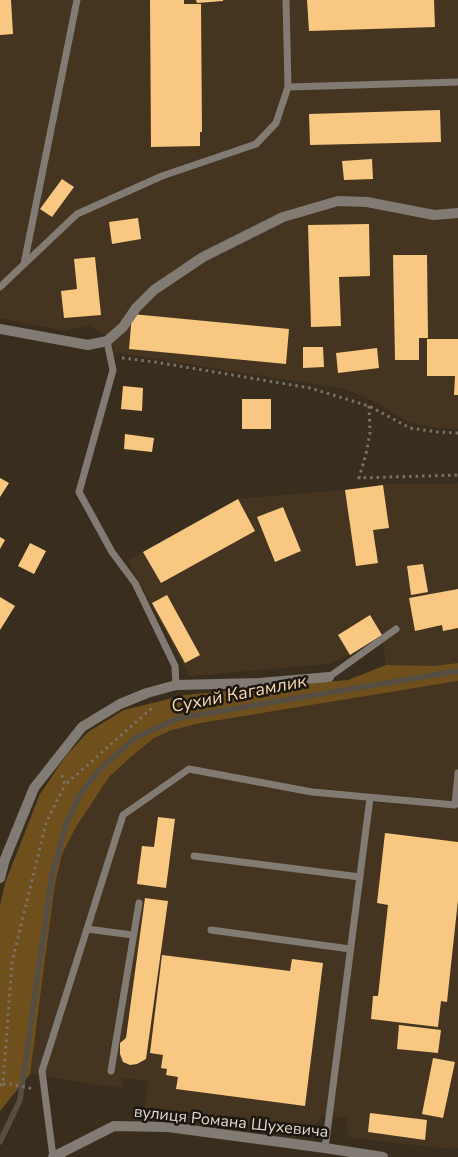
<!DOCTYPE html>
<html>
<head>
<meta charset="utf-8">
<style>
	body { margin:0 }
	canvas { display:block; background:#392e1e }
</style>
</head>
<body>
<canvas width="458" height="1157"></canvas>
<script>
const g = document.querySelector('canvas').getContext('2d');
g.lineJoin = 'round';
function fillPath(path, color) { g.fillStyle = color; g.fill(path, 'evenodd'); }
function trace(path, color, width, dash) { g.strokeStyle = color; g.lineWidth = width; g.lineCap = dash ? 'butt' : 'round'; g.setLineDash(dash || []); g.stroke(path); }
function write(font, color, halo, rows, align = 'center') {
  g.font = font + ' "Nunito Sans",sans-serif'; g.lineWidth = 5; g.setLineDash([]); g.textBaseline = 'middle'; g.strokeStyle = halo; g.fillStyle = color; for (const [text, x, y, turn = 0] of rows) {
    g.save(); g.translate(x, y); g.rotate((+turn || 0) * Math.PI / 180); g.textAlign = isNaN(turn) ? turn : align; if (halo) g.strokeText(text, 0, 0); g.fillText(text, 0, 0); g.restore();
  }
}
const built = new Path2D(`
	M 0,0 L 458,0 L 458,429 L 437,428 L 410,422 L 371,400 L 345,389 L 114,352 L 110,338 L 88,325 L 65,331 L 0,318 Z
	M 458,483 L 458,663 L 434,666 L 386,665 L 382,635 L 350,655 L 327,664 L 189,676 L 128,560 L 238,499 L 345,490 L 391,484 L 449,484 Z
	M 458,681 L 458,1148 L 449,1149 L 348,1137 L 347,1118 L 322,1116 L 311,1131 L 145,1107 L 148,1081 L 123,1078 L 121,1088 L 30,1074 L 55,884 L 62,854 L 76,827 L 109,777 L 132,756 L 154,738 L 172,730 L 201,723 Z`);
const green = new Path2D(`
	M 458,663 L 458,681 L 201,723 L 172,730 L 154,738 L 132,756 L 109,777 L 76,827 L 62,854 L 55,884 L 30,1074 L 0,1111 L 0,906 L 5,883 L 40,794 L 66,756 L 88,732 L 124,710 L 185,695 L 348,680 L 386,665 L 434,666 Z`);
const stream = new Path2D(`
	M 0,1142 L 20,1100 L 52,874 L 67,821 L 81,793 L 101,768 L 135,738 L 179,718 L 458,671`);
const building = new Path2D(`
	M 0,0 L 11,0 L 13,34 L 0,35 Z
	M 150,0 L 184,0 L 184,4 L 201,4 L 202,132 L 200,132 L 200,146 L 151,147 Z
	M 196,0 L 223,0 L 223,1 L 197,3 Z
	M 307,0 L 434,0 L 435,27 L 309,31 Z
	M 440,110 L 441,142 L 310,145 L 309,114 Z
	M 372,159 L 373,179 L 344,180 L 342,161 Z
	M 62,179 L 74,187 L 52,217 L 40,209 Z
	M 138,218 L 141,239 L 112,244 L 109,222 Z
	M 369,224 L 370,276 L 339,277 L 341,326 L 311,327 L 308,225 Z
	M 393,255 L 427,255 L 428,338 L 419,338 L 419,360 L 395,360 Z
	M 95,257 L 101,315 L 64,318 L 61,291 L 77,289 L 74,259 Z
	M 132,314 L 289,329 L 286,364 L 129,349 Z
	M 427,339 L 458,339 L 458,395 L 454,395 L 455,376 L 427,376 Z
	M 303,347 L 323,347 L 324,367 L 303,368 Z
	M 377,348 L 379,368 L 338,373 L 336,353 Z
	M 123,386 L 143,388 L 142,411 L 121,409 Z
	M 242,399 L 271,399 L 271,429 L 242,429 Z
	M 125,434 L 154,438 L 152,452 L 124,449 Z
	M 0,478 L 9,483 L 0,497 Z
	M 383,485 L 389,528 L 373,530 L 378,563 L 356,566 L 345,490 Z
	M 238,499 L 255,531 L 161,583 L 143,552 Z
	M 283,507 L 301,551 L 275,562 L 257,517 Z
	M 0,537 L 5,540 L 0,549 Z
	M 30,543 L 46,551 L 34,574 L 18,566 Z
	M 423,564 L 428,592 L 411,595 L 407,566 Z
	M 458,589 L 458,628 L 443,631 L 442,625 L 415,631 L 409,598 Z
	M 167,595 L 200,655 L 185,663 L 152,603 Z
	M 0,597 L 15,606 L 0,630 Z
	M 370,615 L 382,635 L 350,655 L 338,635 Z
	M 158,817 L 175,819 L 166,888 L 137,884 L 142,846 L 154,847 Z
	M 385,833 L 458,842 L 458,900 L 447,1002 L 441,1001 L 438,1027 L 371,1019 L 373,996 L 378,996 L 388,905 L 377,903 Z
	M 145,898 L 168,901 L 146,1059 L 137,1064 L 130,1065 L 123,1062 L 120,1054 L 120,1043 L 126,1038 Z
	M 162,955 L 290,971 L 292,959 L 323,963 L 305,1106 L 176,1089 L 178,1077 L 166,1075 L 167,1069 L 161,1068 L 163,1055 L 150,1053 Z
	M 399,1025 L 441,1030 L 438,1053 L 397,1049 Z
	M 433,1058 L 455,1062 L 443,1118 L 422,1114 Z
	M 370,1113 L 427,1120 L 425,1140 L 368,1132 Z`);
const path = new Path2D(`
	M 122,358 L 155,362 L 310,388 L 369,406 L 410,428 L 438,432 L 458,433
	M 369,406 L 370,433 L 366,454 L 359,478 L 458,475
	M 62,775 L 65,785 L 153,707
	M 3,1084 L 10,1084 L 34,1089
	M 0,1085 L 3,1084 L 12,962 L 46,823 L 65,785`);
const service = new Path2D(`
	M 286,0 L 288,87 L 458,82
	M 24,264 L 77,0
	M 0,287 L 77,214 L 162,176 L 256,144 L 276,123 L 288,87
	M 107,341 L 113,370 L 79,492 L 112,552 L 135,583 L 175,666 L 176,685
	M 329,677 L 396,629
	M 194,856 L 360,877
	M 87,929 L 133,935
	M 211,930 L 350,949
	M 111,1071 L 139,903
	M 325,1148 L 370,798
	M 53,1157 L 42,1071 L 123,815 L 189,769 L 312,792 L 455,805 L 458,773`);
const minor = new Path2D(`
	M 0,329 L 88,345 L 107,341 L 123,327 L 136,308 L 154,290 L 203,257 L 283,217 L 338,201 L 367,202 L 434,215 L 458,213
	M 0,878 L 5,859 L 34,788 L 82,727 L 120,704 L 147,693 L 176,685 L 260,683 L 329,677
	M 53,1157 L 114,1126 L 168,1127 L 325,1148 L 383,1157`);
const streetNames = [
	["вулиця Романа Шухевича",231,1123,6]
];
const waterNames = [
	["Сухий Кагамлик",239,695,-11]
];
fillPath(built, '#453520');
fillPath(green, '#6f4f1c');
trace(stream, '#564e43', 5.5);
fillPath(building, '#f8c882');
trace(path, '#7b7164', 3, [2.5, 4]);
trace(service, '#817b73', 7);
trace(minor, '#817b73', 10);
write('16px', '#e0d9cf', '#1c1710', streetNames);
write('italic 18px', '#f6d8af', '#1c1710', waterNames);
</script>
</body>
</html>
